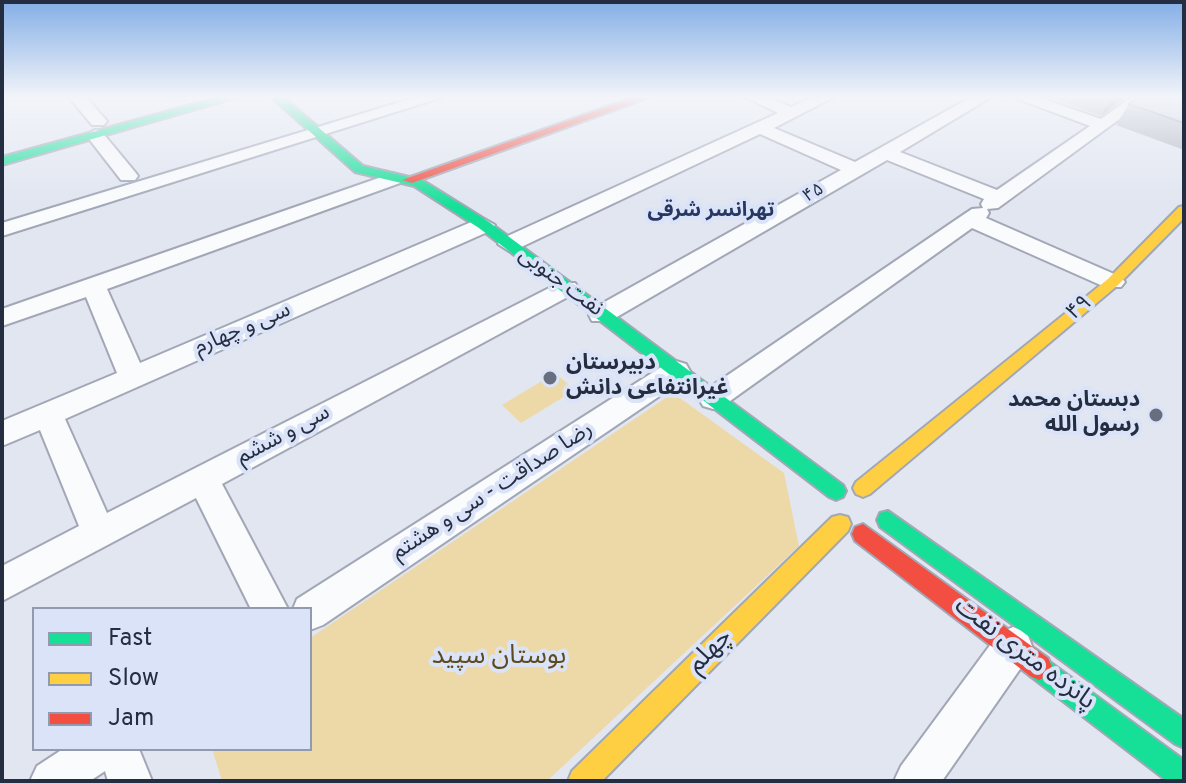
<!DOCTYPE html>
<html>
<head>
<meta charset="utf-8">
<style>
	body { margin:0 }
	#map { position:relative; width:1186px; height:783px; overflow:hidden; background:#e1e6f1; font-family:Overpass,sans-serif }
	canvas { display:block }
	.frame { position:absolute; inset:0; border:4px solid #252d41; pointer-events:none }
	.legend { position:absolute; left:32px; top:607px; width:280px; height:144px; box-sizing:border-box; background:#dae3f8; border:2px solid #929aaf; margin:0; padding:10px 14px; list-style:none; font-size:24px; color:#252d41 }
	.legend li { display:flex; align-items:center; gap:16px; height:40px }
	.legend b { width:40px; border:2px solid #929aaf }
</style>
</head>
<body>
<div id="map">
<canvas width="1186" height="783"></canvas>
<div class="frame"></div>
<ul class="legend">
<li><b style="height:10px;background:#16e098"></b>Fast</li>
<li><b style="height:10px;background:#ffcf43"></b>Slow</li>
<li><b style="height:10px;background:#f24e42"></b>Jam</li>
</ul>
</div>
<script>
const g = document.querySelector('canvas').getContext('2d');
g.lineJoin = 'round';
function fillPath(path, color) { g.fillStyle = color; g.fill(path, 'evenodd'); }
function trace(path, color, width, dash) { g.strokeStyle = color; g.lineWidth = width; g.lineCap = dash ? 'butt' : 'round'; g.setLineDash(dash || []); g.stroke(path); }
function write(font, color, halo, rows, align = 'center') {
  g.font = font + ' Overpass,"Noto Sans Arabic",sans-serif'; g.lineWidth = 8; g.setLineDash([]); g.textBaseline = 'middle'; g.strokeStyle = halo; g.fillStyle = color; for (const [text, x, y, turn = 0] of rows) {
    g.save(); g.translate(x, y); g.rotate((+turn || 0) * Math.PI / 180); g.textAlign = isNaN(turn) ? turn : align; if (halo) g.strokeText(text, 0, 0); g.fillText(text, 0, 0); g.restore();
  }
}
const green = new Path2D(`
	M 555,373 L 575,390 L 521,423 L 502,405 Z
	M 673,393 L 784,473 L 799,546 L 547,781 L 222,781 L 212,749 L 310,749 L 310,638 Z`);
const street = new Path2D(`
	M 68,96 L 85,96 L 107,121 L 104,125 L 92,125 Z
	M 420,96 L 446,96 L 2,236 L 2,223 Z
	M 743,96 L 766,96 L 791,107 L 814,96 L 836,96 L 774,128 L 855,162 L 973,96 L 993,96 L 900,152 L 997,190 L 1090,126 L 1010,96 L 1035,96 L 1101,119 L 1133,96 L 1151,96 L 998,208 L 987,209 L 989,213 L 986,218 L 1121,277 L 1125,282 L 1121,287 L 1105,287 L 972,228 L 723,406 L 713,409 L 703,406 L 699,399 L 703,392 L 963,215 L 972,209 L 983,208 L 981,204 L 984,199 L 887,160 L 610,321 L 592,321 L 589,315 L 592,309 L 841,170 L 760,134 L 517,249 L 509,251 L 498,244 L 501,239 L 778,113 Z
	M 95,130 L 101,131 L 135,172 L 138,176 L 135,180 L 121,180 L 86,135 Z
	M 393,173 L 403,179 L 400,183 L 107,289 L 140,363 L 476,220 L 484,219 L 495,225 L 492,230 L 65,419 L 107,513 L 559,283 L 575,283 L 579,288 L 575,293 L 222,484 L 288,609 L 251,609 L 196,498 L 2,601 L 2,566 L 79,526 L 40,430 L 2,446 L 2,421 L 117,373 L 86,297 L 2,326 L 2,309 Z
	M 676,361 L 686,364 L 690,371 L 686,378 L 323,625 L 310,630 L 310,609 L 293,609 L 297,599 L 666,364 Z
	M 1013,627 L 1027,633 L 1032,646 L 1027,659 L 942,781 L 894,781 L 901,766 L 999,633 Z
	M 63,749 L 139,749 L 152,781 L 108,781 L 105,771 L 90,781 L 30,781 L 37,766 Z`);
const fast = new Path2D(`
	M 223,96 L 241,96 L 2,165 L 2,157 Z
	M 270,96 L 282,96 L 363,166 L 422,180 L 489,222 L 843,485 L 846,491 L 843,497 L 836,500 L 829,497 L 479,228 L 414,186 L 355,172 Z
	M 888,511 L 1184,719 L 1184,748 L 1175,744 L 880,527 L 877,520 L 880,513 Z
	M 1039,654 L 1184,760 L 1184,781 L 1167,781 L 1030,676 L 1026,667 L 1030,658 Z`);
const slow = new Path2D(`
	M 1184,206 L 1184,218 L 1118,285 L 870,494 L 863,497 L 856,494 L 853,488 L 856,482 L 1108,279 L 1179,207 Z
	M 840,515 L 848,517 L 851,524 L 848,531 L 602,781 L 568,781 L 572,771 L 832,517 Z`);
const jam = new Path2D(`
	M 637,96 L 653,96 L 412,183 L 402,180 Z
	M 863,524 L 1048,658 L 1052,667 L 1048,676 L 1039,680 L 1030,676 L 855,541 L 852,534 L 855,527 Z`);
const wall = new Path2D(`
	M 1045,96 L 1125,96 L 1124,99 L 1101,116 Z
	M 1184,96 L 1184,150 L 1116,125 L 1129,104 Z`);
const shadedWall = new Path2D(`
	M 1112,96 L 1125,96 L 1124,99 L 1101,116 Z`);
const building = new Path2D(`
	M 1140,96 L 1184,96 L 1184,123 L 1129,104 Z`);
const markers = [
	[550,378,8,"#676e7f"],
	[1156,415,8,"#676e7f"]
];
const farStreetnames = [
	["۴۵",814,194,-30]
];
const farNeighbourhoodnames = [
	["تهرانسر شرقی",711,212]
];
const streetNames = [
	["نفت جنوبی",560,283,37],
	["۴۹",1080,309,-40],
	["سی و چهارم",243,330,-23],
	["سی و ششم",284,436,-28],
	["رضا صداقت - سی و هشتم",493,492,-33]
];
const poiNames = [
	["دبیرستان",566,365],
	["غیرانتفاعی دانش",566,390],
	["دبستان محمد",1140,402,"right"],
	["رسول الله",1140,427,"right"]
];
const nearStreetnames = [
	["چهلم",711,652,-45],
	["پانزده متری نفت",1024,655,37]
];
const nearParknames = [
	["بوستان سپید",499,658]
];
fillPath(green, '#edd9a8');
trace(street, '#a2a7b6', 4);
trace(fast, '#a2a7b6', 4);
trace(slow, '#a2a7b6', 4);
trace(jam, '#a2a7b6', 4);
fillPath(street, '#fafbfd');
fillPath(fast, '#16e098');
fillPath(slow, '#ffcf43');
fillPath(jam, '#f24e42');
fillPath(wall, '#b1b3c1');
fillPath(shadedWall, '#90929d');
fillPath(building, '#ced0e0');
trace(building, '#90929d', 2);
const sky = g.createLinearGradient(0, 0, 0, 206);
sky.addColorStop(0, '#83aee6');
sky.addColorStop(0.47, '#f2f4f9');
sky.addColorStop(1, '#f2f4f900');
g.fillStyle = sky;
g.fillRect(0, 0, 1186, 206);
for (const [x, y, r, color] of markers) { const dot = new Path2D(); dot.arc(x, y, r, 0, 2 * Math.PI); g.fillStyle = color; g.fill(dot); trace(dot, '#dae3f8', 3); }
write('18px', '#252d41', '#dae3f8', farStreetnames);
write('bold 20px', '#283761', '#dae3f8', farNeighbourhoodnames);
write('22px', '#252d41', '#dae3f8', streetNames);
write('bold 22px', '#252d41', '#dae3f8', poiNames, 'left');
write('26px', '#252d41', '#dae3f8', nearStreetnames);
write('26px', '#5d4b1f', '#dae3f8', nearParknames);
</script>
</body>
</html>
